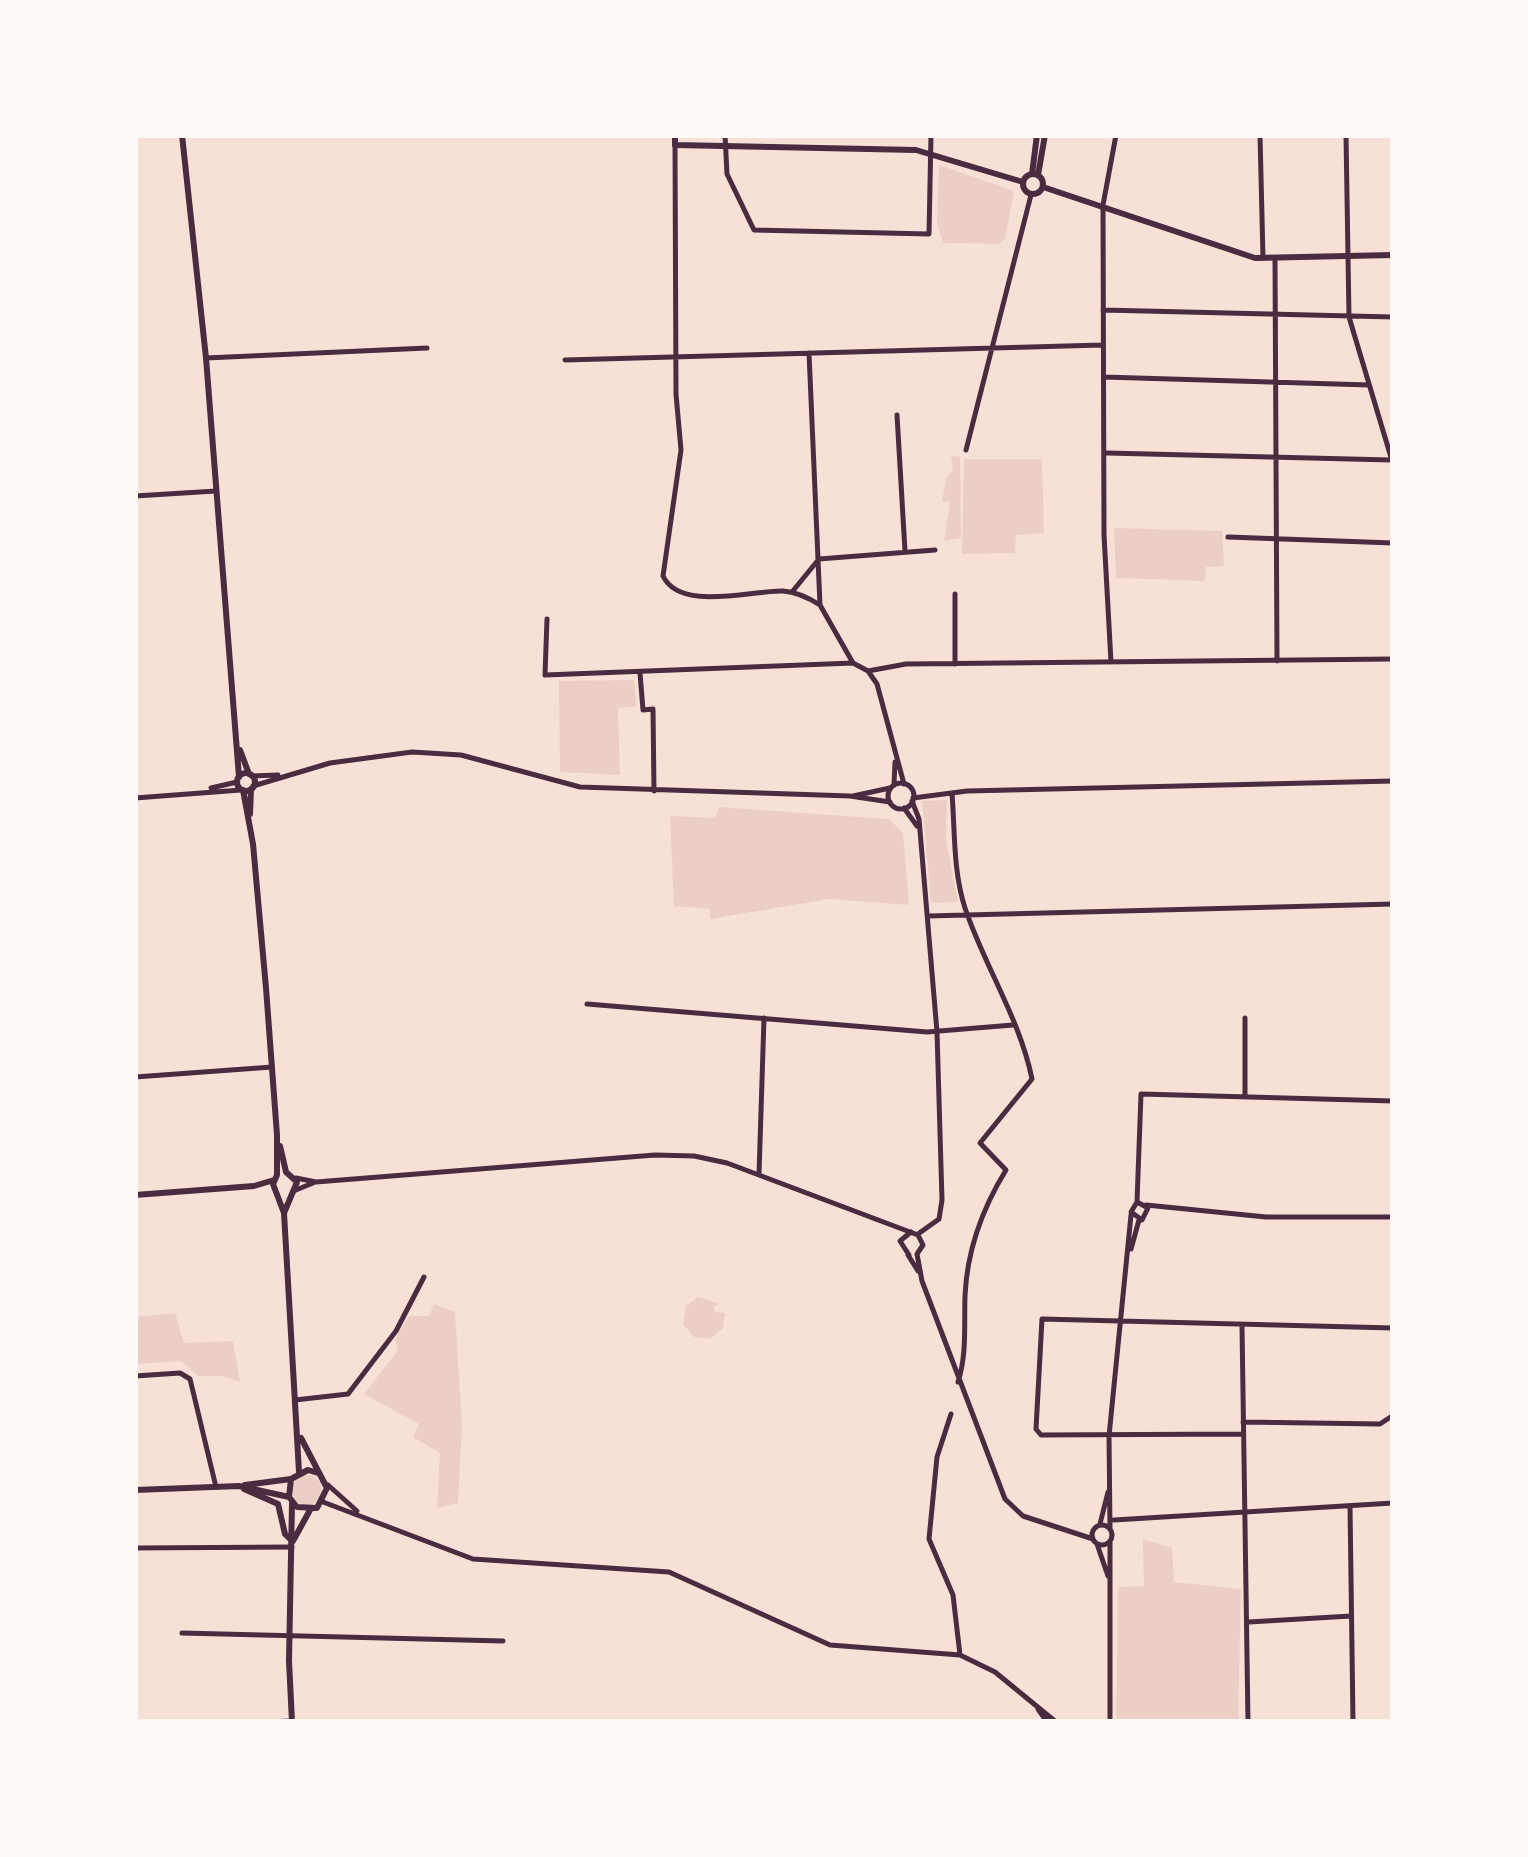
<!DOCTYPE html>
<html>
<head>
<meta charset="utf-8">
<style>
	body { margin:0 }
	#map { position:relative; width:1528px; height:1857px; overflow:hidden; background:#f7e1d7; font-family:"Roboto Condensed",sans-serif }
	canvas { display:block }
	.frame { position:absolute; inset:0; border:138px solid #fffaf5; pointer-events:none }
</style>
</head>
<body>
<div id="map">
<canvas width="1528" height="1857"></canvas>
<div class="frame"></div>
</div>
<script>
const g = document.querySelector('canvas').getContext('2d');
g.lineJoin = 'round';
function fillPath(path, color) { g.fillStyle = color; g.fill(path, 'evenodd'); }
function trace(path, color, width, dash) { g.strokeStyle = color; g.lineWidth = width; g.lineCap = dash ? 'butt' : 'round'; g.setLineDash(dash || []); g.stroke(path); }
const green = new Path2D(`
	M 939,165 L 1014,191 L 1005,239 L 999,244 L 943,243 L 937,224 Z
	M 951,456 L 960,457 L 961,538 L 944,541 L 950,502 L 942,501 L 946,479 L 953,469 Z
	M 964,459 L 1042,459 L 1044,533 L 1016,535 L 1015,553 L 962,554 Z
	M 1114,528 L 1222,531 L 1224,566 L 1206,567 L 1205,581 L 1116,578 Z
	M 634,680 L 636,706 L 618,708 L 620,775 L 560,772 L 559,681 Z
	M 947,800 L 946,839 L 958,902 L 931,903 L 922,801 Z
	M 719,807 L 889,819 L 903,833 L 909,905 L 829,899 L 710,919 L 710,909 L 674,906 L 670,816 L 715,818 Z
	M 698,1297 L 720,1304 L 714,1306 L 715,1312 L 725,1313 L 723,1328 L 710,1339 L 694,1337 L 683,1324 L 686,1306 Z
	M 434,1304 L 455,1312 L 462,1424 L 458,1503 L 437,1508 L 440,1453 L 413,1437 L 419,1424 L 364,1394 L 398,1350 L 395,1339 L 409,1316 L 429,1316 Z
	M 175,1313 L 184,1343 L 233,1341 L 240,1382 L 222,1376 L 198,1376 L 181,1361 L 135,1364 L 135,1317 Z
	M292 1490a15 15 0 1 1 30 0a15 15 0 1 1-30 0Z
	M 1143,1539 L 1172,1548 L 1174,1582 L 1241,1589 L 1238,1722 L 1116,1722 L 1118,1587 L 1144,1586 Z`);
const minor = new Path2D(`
	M 725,135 L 727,174 L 754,230 L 929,234 L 931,135
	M 1260,135 L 1263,258
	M 1346,135 L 1349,317 L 1393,464
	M 675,145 L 676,394 L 681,450 L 663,576 C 680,612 752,590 783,591 C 797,592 809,598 820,605 L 853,663 L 868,671 L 877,684 L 904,784
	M 1275,259 L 1277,661
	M 1103,310 L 1393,317
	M 809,353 L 820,605
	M 206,358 L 427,348
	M 565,360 L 1102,345
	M 1104,377 L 1369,385
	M 897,415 L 905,551
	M 966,450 L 1031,195
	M 1107,453 L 1391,460
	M 135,496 L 216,491
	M 1228,537 L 1393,543
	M 792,592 L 819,559 L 935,550
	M 955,594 L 955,664
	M 547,619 L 545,675 L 853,663
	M 1111,662 L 1104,535 L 1103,205 L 1116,135
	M 868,671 L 906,664 L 1393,659
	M 640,673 L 643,710 L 653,709 L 654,791
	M 251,776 L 278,775
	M888 796a13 13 0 1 1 26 0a13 13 0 1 1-26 0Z
	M 894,785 L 895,762
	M 253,786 L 330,763 L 412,752 L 461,755 L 580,787 L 850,796 L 890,802
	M 211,788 L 237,782
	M 952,793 C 955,831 953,871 965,908 C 984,965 1020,1019 1032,1079 L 980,1143 L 1006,1170 C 982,1209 967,1250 965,1296 C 964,1326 967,1354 958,1382
	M 853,796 L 890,788
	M 135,798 L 241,790
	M 913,798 L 967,791 L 1393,781
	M 912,801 L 919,819 L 937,1032 L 942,1200 L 939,1219 L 918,1234
	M 904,808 L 917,826
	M 928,916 L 1393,904
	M 587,1004 L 927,1032 L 1013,1025
	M 135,1077 L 272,1067
	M 1245,1095 L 1245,1018
	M 759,1174 L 764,1018
	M 296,1178 L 316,1182 L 655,1155 L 694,1156 L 727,1163 L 918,1235 L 923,1245 L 917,1254 L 922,1281
	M 296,1190 L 313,1183
	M 1137,1202 L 1148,1208 L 1142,1220 L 1131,1212 L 1137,1202 L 1141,1094 L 1393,1101
	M 1146,1205 L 1266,1217 L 1393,1217
	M 1131,1249 L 1139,1220
	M 908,1255 L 918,1271
	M 909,1255 L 900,1241 L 911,1232
	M 922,1281 L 1005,1499 L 1023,1516 L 1093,1539
	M 1242,1326 L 1248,1722
	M 1393,1335 L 1393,1416
	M 135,1376 L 180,1373 L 190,1379 L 216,1487
	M 295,1400 L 348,1394 L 396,1331 L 424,1277
	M 951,1414 L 937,1457 L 929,1539 L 953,1595 L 960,1655
	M 1243,1422 L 1380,1424 L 1392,1416
	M 1242,1434 L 1041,1435 L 1036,1429 L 1042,1319 L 1393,1328
	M 328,1485 L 357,1511
	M 323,1502 L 473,1559 L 669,1572 L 830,1645 L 960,1655 L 995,1672 L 1056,1722
	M 1350,1506 L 1353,1722
	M 1114,1520 L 1393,1503
	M 1100,1524 L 1108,1492
	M1092 1535a10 10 0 1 1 20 0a10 10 0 1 1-20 0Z
	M 1110,1528 L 1109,1436 L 1131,1215
	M 1110,1542 L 1110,1722
	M 1097,1544 L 1108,1576
	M 135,1548 L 292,1547
	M 1249,1622 L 1351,1616
	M 182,1633 L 503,1641
	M 1038,1709 L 1047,1722
	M 262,1722 L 292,1721`);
const tertiary = new Path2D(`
	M 182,135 L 206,358 L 239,777
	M 675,135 L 675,145 L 916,150 L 1023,182
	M1023 184a10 10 0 1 1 20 0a10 10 0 1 1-20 0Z
	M 1032,174 L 1037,135
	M 1038,175 L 1045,135
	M 1043,187 L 1255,258 L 1393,255
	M 240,750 L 249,774
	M237 782a9 9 0 1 1 18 0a9 9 0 1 1-18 0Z
	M 243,790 L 253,844 L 266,988 L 277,1135 L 277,1175 L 273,1184 L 284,1213 L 299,1472
	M 250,814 L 251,789
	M 280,1146 L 286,1172 L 297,1182 L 284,1213
	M 135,1195 L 254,1186 L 274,1180
	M 301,1438 L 327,1488 L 317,1508 L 297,1507 L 289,1497 L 291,1479 L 308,1470 L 318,1473
	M 245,1485 L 291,1479
	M 244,1489 L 278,1504 L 285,1534 L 292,1541
	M 135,1490 L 239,1486 L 289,1497
	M 293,1541 L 310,1510
	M 292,1722 L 289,1661 L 292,1503`);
fillPath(green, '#ebcfc5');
trace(minor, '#4a2c40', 5);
trace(tertiary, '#4a2c40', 6);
</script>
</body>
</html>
